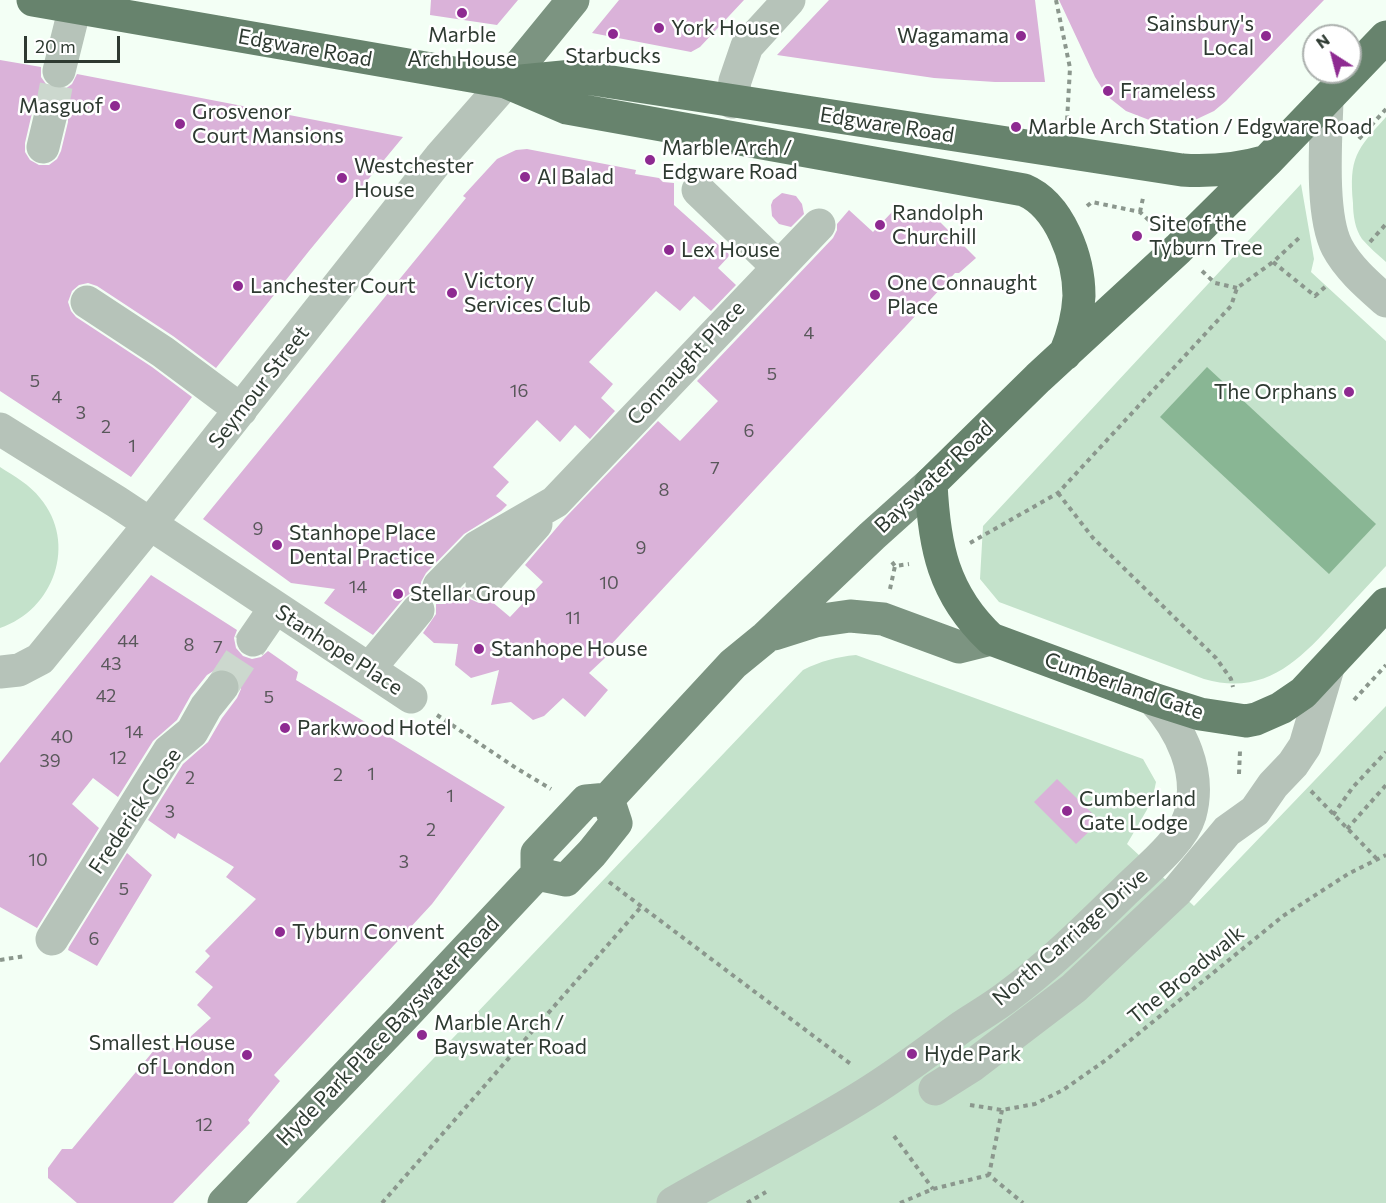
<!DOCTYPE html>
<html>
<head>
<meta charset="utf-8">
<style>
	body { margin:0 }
	#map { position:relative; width:1386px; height:1203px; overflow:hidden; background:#f3fff5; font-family:Commissioner,sans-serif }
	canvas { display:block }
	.north { position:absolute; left:1302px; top:24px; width:60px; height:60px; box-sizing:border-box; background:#fff; border:2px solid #abb0ad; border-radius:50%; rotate:324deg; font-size:16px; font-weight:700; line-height:24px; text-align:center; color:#2e3a31 }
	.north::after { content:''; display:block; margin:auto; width:21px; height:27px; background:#8e2a91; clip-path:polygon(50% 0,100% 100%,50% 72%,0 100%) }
	.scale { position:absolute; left:24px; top:36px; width:96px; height:27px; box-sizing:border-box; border:3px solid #2e3a31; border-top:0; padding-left:8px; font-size:18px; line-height:21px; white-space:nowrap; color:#2e3a31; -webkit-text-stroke:4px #fff; paint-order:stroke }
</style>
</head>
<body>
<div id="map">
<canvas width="1386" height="1203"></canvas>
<div class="north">N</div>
<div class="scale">20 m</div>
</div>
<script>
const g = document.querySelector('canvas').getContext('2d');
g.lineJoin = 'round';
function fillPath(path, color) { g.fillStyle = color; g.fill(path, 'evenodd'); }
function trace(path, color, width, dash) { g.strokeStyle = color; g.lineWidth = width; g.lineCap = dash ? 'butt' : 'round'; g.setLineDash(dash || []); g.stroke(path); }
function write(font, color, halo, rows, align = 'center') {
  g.font = font + ' Commissioner,sans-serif'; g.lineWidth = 5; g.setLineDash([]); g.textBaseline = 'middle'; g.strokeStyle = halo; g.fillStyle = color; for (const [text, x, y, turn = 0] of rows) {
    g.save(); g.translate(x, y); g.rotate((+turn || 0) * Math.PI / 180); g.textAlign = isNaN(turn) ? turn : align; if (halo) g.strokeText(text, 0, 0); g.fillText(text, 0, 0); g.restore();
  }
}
const green = new Path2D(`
	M 1386,117 L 1386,262 C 1378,255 1369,247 1362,239 C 1355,229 1353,215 1353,203 C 1349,158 1356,150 1386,117 Z
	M 1301,184 L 1314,259 L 1311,272 L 1386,341 L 1386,566 C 1369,584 1352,603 1335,621 C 1298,662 1264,696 1204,679 L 999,602 L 980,579 L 983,526 Z
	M 0,467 C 14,476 30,485 40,498 C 78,543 54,610 0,628 Z
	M 856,655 L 1143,759 L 1156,782 L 1152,801 L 1127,844 L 1194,906 L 1386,706 L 1386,1203 L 296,1203 L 803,670 C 821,661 836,657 856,655 Z`);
const water = new Path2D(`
	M 1207,367 L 1376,524 L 1329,574 L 1160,417 Z`);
const building = new Path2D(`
	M 431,0 L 518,0 L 497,25 L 430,15 Z
	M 619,0 L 744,0 L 700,47 L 691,52 L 592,33 Z
	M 829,0 L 1035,0 L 1045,82 L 995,82 L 934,78 L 777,55 Z
	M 1059,0 L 1324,0 L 1226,101 L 1214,111 L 1197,119 L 1178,123 L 1157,123 L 1126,111 L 1107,96 L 1095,77 Z
	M 0,60 L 41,67 L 41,77 L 46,84 L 55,89 L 65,89 L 72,84 L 77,74 L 403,137 L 309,251 L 216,368 L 173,336 L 97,286 L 88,283 L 79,285 L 72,291 L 68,302 L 71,311 L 76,317 L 152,367 L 192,397 L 131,477 L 0,391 ZM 45,100 L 55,100 L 63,105 L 68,112 L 68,122 L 61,151 L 57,159 L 49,165 L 39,165 L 30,160 L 25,152 L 25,143 L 32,113 L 37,105 Z
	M 527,149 L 636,170 L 635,174 L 659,178 L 663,182 L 674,183 L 674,205 L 730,255 L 718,268 L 736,285 L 711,311 L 694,296 L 680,311 L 656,291 L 589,362 L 613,384 L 601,398 L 615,411 L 590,439 L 575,425 L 560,442 L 537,420 L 493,467 L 509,482 L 496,496 L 507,505 L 501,511 L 464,534 L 426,573 L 421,582 L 421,592 L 412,592 L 404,598 L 373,635 L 324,603 L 335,589 L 291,583 L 203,519 L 466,198 L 463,196 L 497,159 L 516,150 Z
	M 782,193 L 796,196 L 802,204 L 804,214 L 791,227 L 779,224 L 772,216 L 771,205 L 773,200 Z
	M 849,210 L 873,232 L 892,212 L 937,219 L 976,258 L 959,273 L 955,273 L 607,649 L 606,657 L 589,673 L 608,690 L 585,717 L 563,698 L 544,716 L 533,720 L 511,702 L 491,705 L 499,670 L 471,678 L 455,665 L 458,644 L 434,643 L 423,633 L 436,614 L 436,604 L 445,604 L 452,599 L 464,587 L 470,599 L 479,603 L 491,601 L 510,617 L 543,582 L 525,565 L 565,518 L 658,421 L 680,441 L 718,401 L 697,381 L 833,238 L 837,230 L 837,224 Z
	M 151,575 L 237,630 L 234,638 L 236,648 L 243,656 L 252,659 L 261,657 L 268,651 L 298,672 L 296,680 L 505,807 L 432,904 L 274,1075 L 280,1081 L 248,1120 L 250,1123 L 173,1203 L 77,1203 L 48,1178 L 48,1168 L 62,1149 L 72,1149 L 155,1049 L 178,1048 L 211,1018 L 197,1005 L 213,987 L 195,972 L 210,956 L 205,951 L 256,899 L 226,877 L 234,867 L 178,833 L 175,839 L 148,820 L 183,764 L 208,742 L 222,718 L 237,698 L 241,689 L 239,680 L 233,672 L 224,668 L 215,670 L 207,675 L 191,695 L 177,720 L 153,741 L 118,797 L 93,778 L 72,804 L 99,828 L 37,928 L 0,907 L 0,763 Z
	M 1057,779 L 1100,821 L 1076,844 L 1034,802 Z
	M 127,853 L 152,875 L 97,966 L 68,950 L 69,947 Z`);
const minorTunnel = new Path2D(`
	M 50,118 L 59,71
	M 222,687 L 253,640`);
const path = new Path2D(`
	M 1056,0 L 1070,68 L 1067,121
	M 1359,139 L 1386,109
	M 1087,206 L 1092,202 L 1140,212 L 1155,226
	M 1140,212 L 1143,198
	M 1370,242 L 1386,224
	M 1273,262 L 1315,296 L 1325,287
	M 1202,271 L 1215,283 L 1237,288
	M 1058,493 L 1093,538 L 1216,658 L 1231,679 L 1233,687
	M 970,543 L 1058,493 L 1231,306 L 1237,288 L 1273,262 L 1299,238
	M 892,562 L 895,566 L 909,564
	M 890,589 L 895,566
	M 1354,700 L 1386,665
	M 437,715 L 516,768 L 551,789
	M 1239,774 L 1240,751
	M 1311,791 L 1377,859
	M 1333,815 L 1353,787 L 1386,752
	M 1347,829 L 1386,785
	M 609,882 L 852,1065
	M 0,960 L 25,956
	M 970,1105 L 1002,1110 L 1035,1104 L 1063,1090 L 1106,1060 L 1283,916 L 1348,874 L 1386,855
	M 1002,1110 L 989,1175 L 1023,1203
	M 894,1136 L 933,1189
	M 382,1203 L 641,907
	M 747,1203 L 766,1192
	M 900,1203 L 933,1189 L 989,1175`);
const minor = new Path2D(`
	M 59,71 L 75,7
	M 1327,100 C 1326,138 1320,214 1337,247 C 1348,268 1368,285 1386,301
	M 732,102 L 735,81 L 747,46 L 789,0
	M 43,147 L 50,118
	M 698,190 L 778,267
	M 87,302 L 163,352 L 241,410
	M 0,429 L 117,502 L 411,697
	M 482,585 L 536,524
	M 439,586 L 477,547 L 555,502 L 819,225
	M 253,640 L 275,608
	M 369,669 L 418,610
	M 0,672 L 19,670 L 40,659 L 150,524 L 440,157 L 506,82
	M 52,939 L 169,751 L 192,732 L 206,707 L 222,687
	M 935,1089 L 973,1065 L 1074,988 L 1177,891 L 1227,831 L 1255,811 L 1273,785 L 1293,764 L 1305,746 L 1328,668
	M 673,1203 C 737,1166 804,1133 866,1094 C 900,1073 931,1049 963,1026 C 978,1016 994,1007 1008,996 C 1050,965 1089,926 1126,890 C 1146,870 1182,842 1190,815 C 1202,772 1181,729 1153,699`);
const major = new Path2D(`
	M 506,82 L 573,0
	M 774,634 L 815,621 L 850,616 L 883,619 L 959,647 L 991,639
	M 537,874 L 566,880 L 592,853 L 616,823 L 608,799
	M 224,1203 L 403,1017 L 537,874 L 537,853 L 586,801 L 608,799 L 733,664 L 766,637 L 872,536 L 931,483`);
const highway = new Path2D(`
	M 33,0 L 506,82 L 567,108 L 1024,190 C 1060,205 1079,259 1079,296 C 1078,316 1073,335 1065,354
	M 1386,37 L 1267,161 L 1178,249 L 1038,378 L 931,483 C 934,546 943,594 991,639 L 1153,699 L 1200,714 L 1246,721 L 1256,719 L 1281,708 L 1303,693 L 1386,604
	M 511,82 L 573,76 L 1182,170 C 1212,172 1239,169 1267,161`);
const markers = [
	[462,13,6,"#8e2a91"],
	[659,28,6,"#8e2a91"],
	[613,34,6,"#8e2a91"],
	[1021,36,6,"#8e2a91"],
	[1266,36,6,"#8e2a91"],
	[1108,91,6,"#8e2a91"],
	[115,106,6,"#8e2a91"],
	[180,124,6,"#8e2a91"],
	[1016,127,6,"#8e2a91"],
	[650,160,6,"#8e2a91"],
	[525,177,6,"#8e2a91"],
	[342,178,6,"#8e2a91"],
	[880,225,6,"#8e2a91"],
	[1137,236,6,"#8e2a91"],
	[669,250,6,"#8e2a91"],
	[238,286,6,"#8e2a91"],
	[452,293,6,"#8e2a91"],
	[875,295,6,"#8e2a91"],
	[1349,392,6,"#8e2a91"],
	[277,545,6,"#8e2a91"],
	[398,594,6,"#8e2a91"],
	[479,649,6,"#8e2a91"],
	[285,728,6,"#8e2a91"],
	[1067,811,6,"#8e2a91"],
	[280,932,6,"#8e2a91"],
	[422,1035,6,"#8e2a91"],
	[912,1054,6,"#8e2a91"],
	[247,1055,6,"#8e2a91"]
];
const numberNames = [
	["4",809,333],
	["5",772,374],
	["5",35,381],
	["16",519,391],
	["4",57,397],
	["3",81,413],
	["2",106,427],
	["6",749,431],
	["1",132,446],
	["7",715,468],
	["8",664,490],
	["9",258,529],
	["9",641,548],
	["10",609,583],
	["14",358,587],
	["11",573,618],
	["44",128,641],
	["8",189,645],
	["7",218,647],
	["43",111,664],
	["42",106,696],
	["5",269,697],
	["14",134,732],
	["40",62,737],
	["12",118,758],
	["39",50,761],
	["1",371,774],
	["2",338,775],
	["2",190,778],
	["1",450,796],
	["3",170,812],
	["2",431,830],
	["10",38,860],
	["3",404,862],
	["5",124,889],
	["6",94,939],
	["12",204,1125]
];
const poiNames = [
	["Sainsbury's",1254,24,"right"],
	["Local",1254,48,"right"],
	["York House",671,28],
	["Marble",462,35,"center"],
	["Arch House",462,59,"center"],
	["Wagamama",1009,36,"right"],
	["Starbucks",613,56,"center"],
	["Frameless",1120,91],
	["Masguof",103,106,"right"],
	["Grosvenor",192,112],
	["Court Mansions",192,136],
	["Marble Arch Station / Edgware Road",1028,127],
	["Marble Arch /",662,148],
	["Edgware Road",662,172],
	["Westchester",354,166],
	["House",354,190],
	["Al Balad",537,177],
	["Randolph",892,213],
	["Churchill",892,237],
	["Site of the",1149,224],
	["Tyburn Tree",1149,248],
	["Lex House",681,250],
	["Victory",464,281],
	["Services Club",464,305],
	["One Connaught",887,283],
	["Place",887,307],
	["Lanchester Court",250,286],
	["The Orphans",1337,392,"right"],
	["Stanhope Place",289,533],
	["Dental Practice",289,557],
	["Stellar Group",410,594],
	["Stanhope House",491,649],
	["Parkwood Hotel",297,728],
	["Cumberland",1079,799],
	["Gate Lodge",1079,823],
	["Tyburn Convent",292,932],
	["Marble Arch /",434,1023],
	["Bayswater Road",434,1047],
	["Smallest House",235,1043,"right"],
	["of London",235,1067,"right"],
	["Hyde Park",924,1054]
];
const streetNames = [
	["Edgware Road",305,48,10],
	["Edgware Road",887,125,9],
	["Connaught Place",686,363,-47],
	["Seymour Street",259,387,-52],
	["Bayswater Road",934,477,-43],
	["Stanhope Place",339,650,33],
	["Cumberland Gate",1124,686,19],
	["Frederick Close",135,811,-56],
	["North Carriage Drive",1070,937,-41],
	["The Broadwalk",1186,975,-39],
	["Hyde Park Place Bayswater Road",388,1031,-46]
];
fillPath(green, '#c4e2cb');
fillPath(water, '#89b694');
fillPath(building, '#dab2d9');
trace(minorTunnel, '#ccd8ce', 33, [33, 16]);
trace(path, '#8b978d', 4, [4.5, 4.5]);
trace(minor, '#b6c3b9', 33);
trace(major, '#7c9481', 33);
trace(highway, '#67836d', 33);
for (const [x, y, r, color] of markers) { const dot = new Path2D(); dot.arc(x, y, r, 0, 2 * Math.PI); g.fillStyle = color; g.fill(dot); trace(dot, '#fff', 2); }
write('18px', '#59585b', null, numberNames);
write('21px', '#2e3a31', '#fff', poiNames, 'left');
write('21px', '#2e3a31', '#fff', streetNames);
</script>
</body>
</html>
